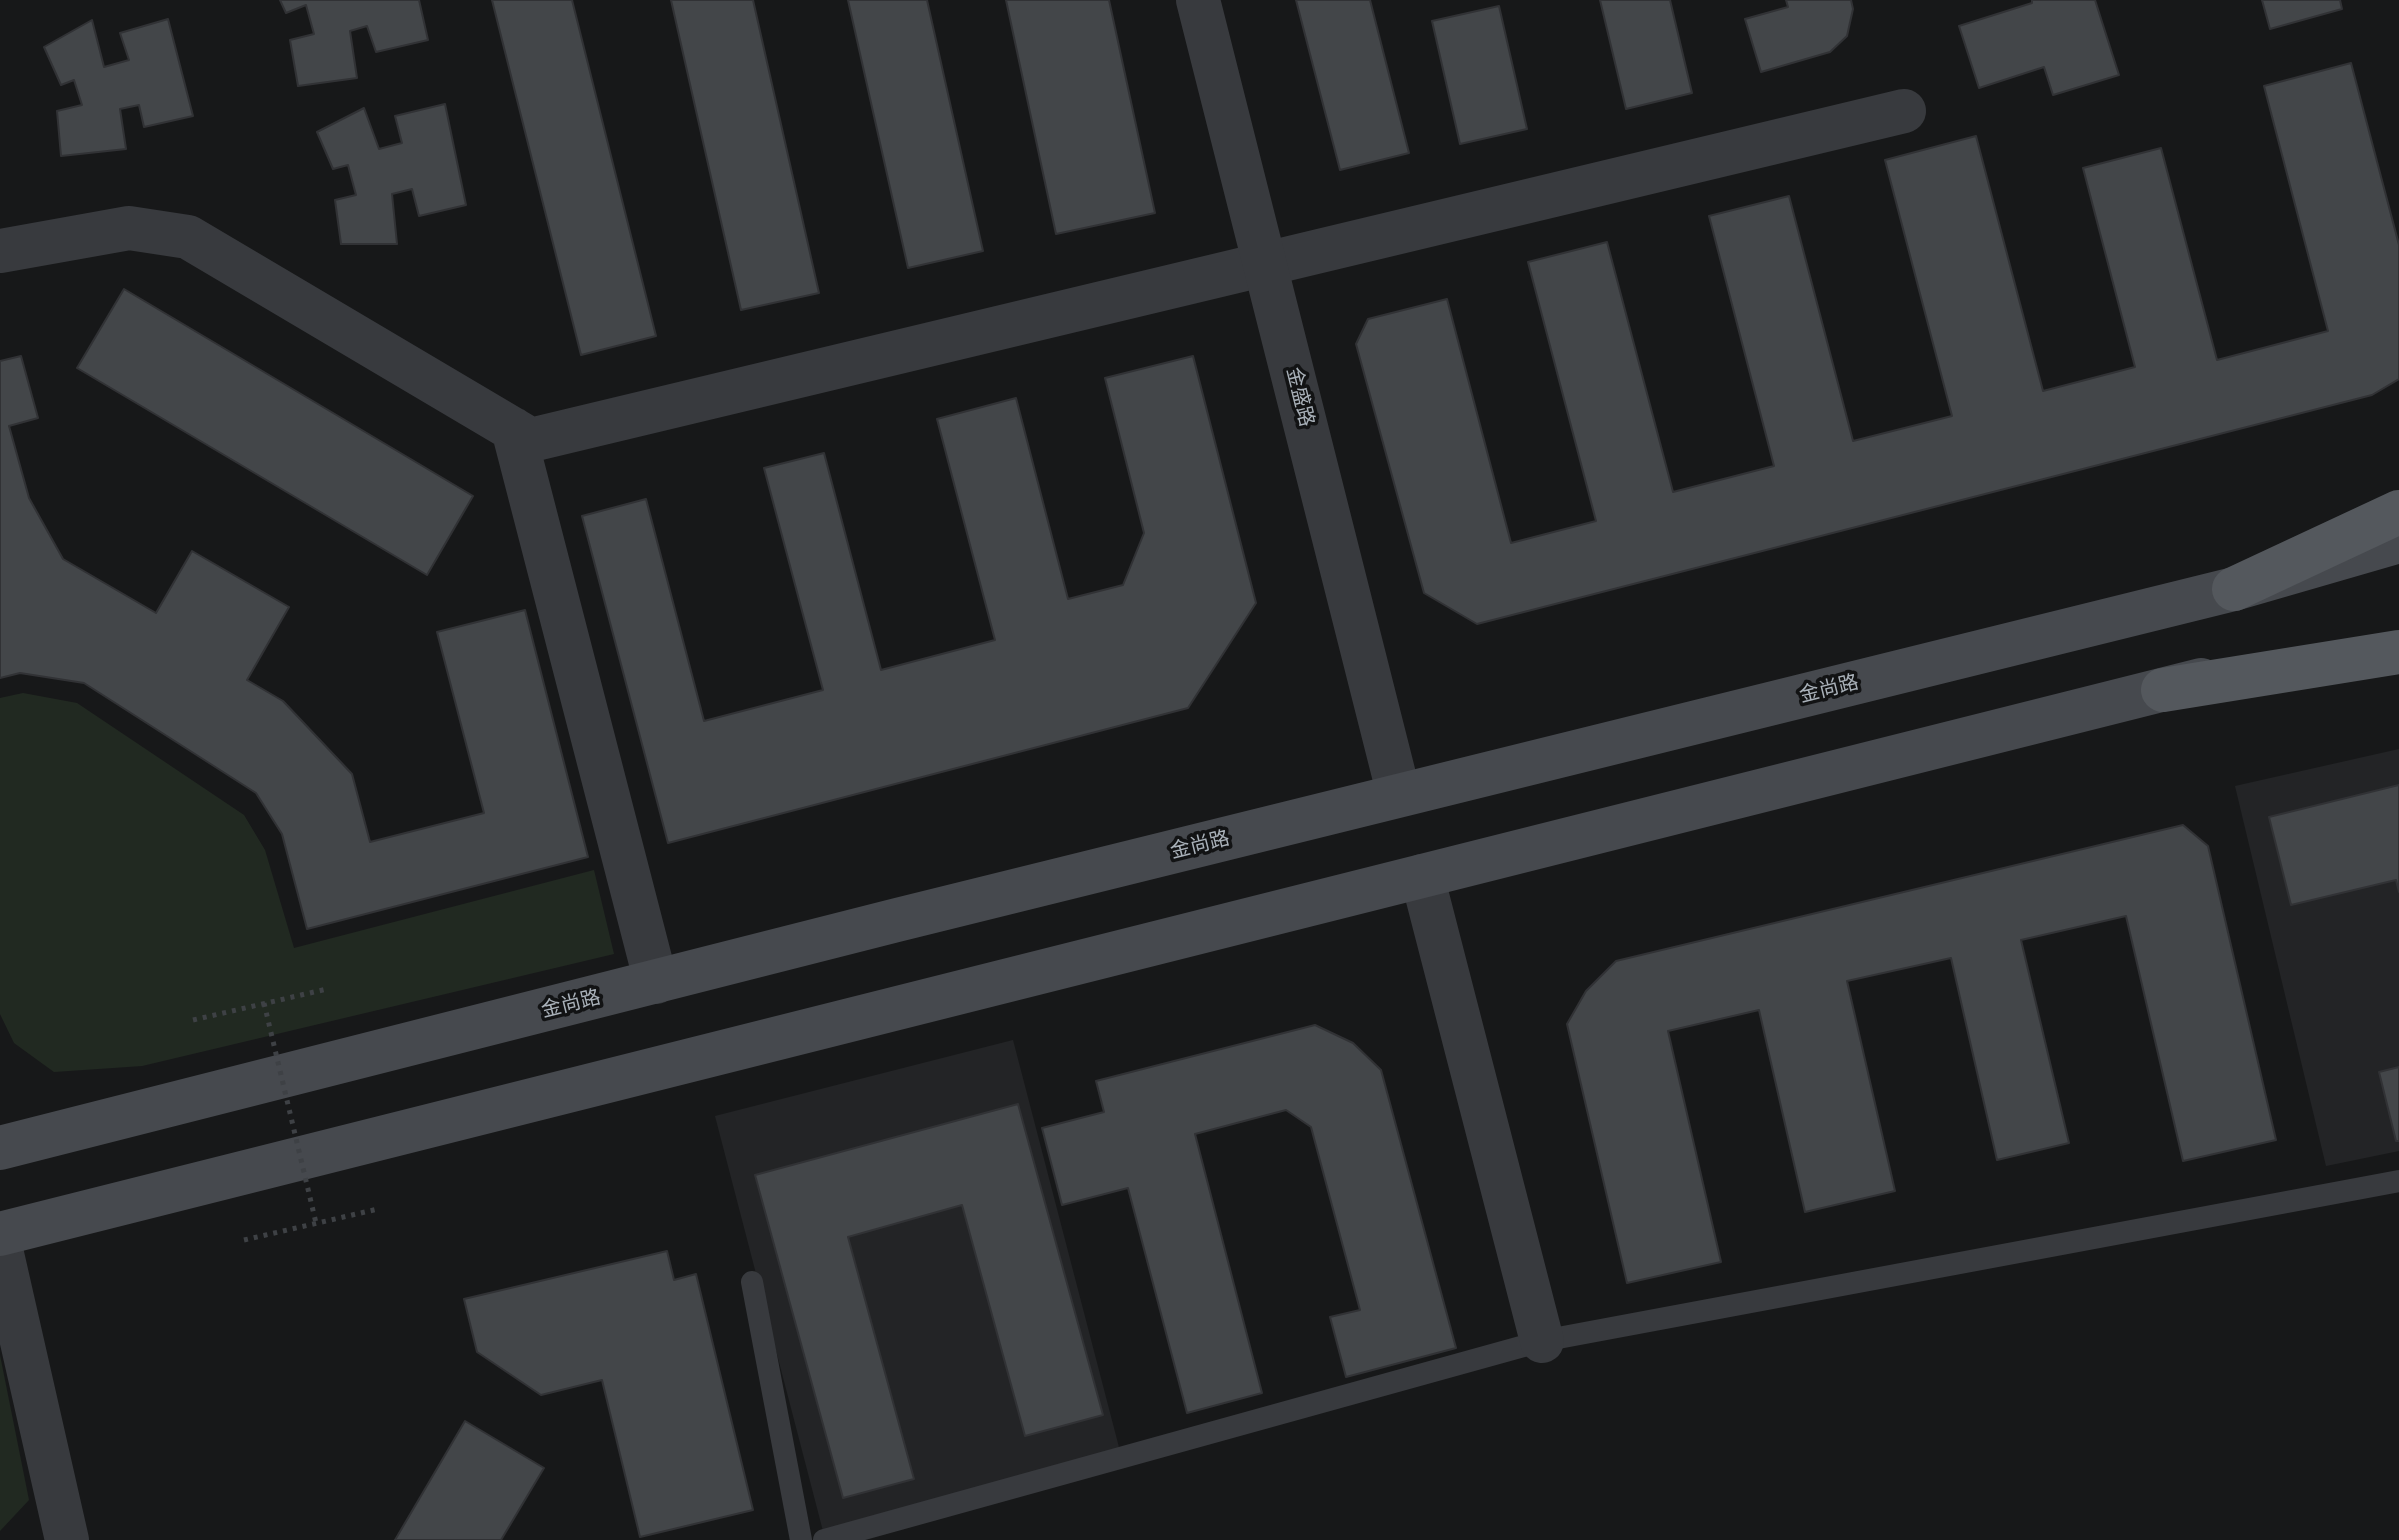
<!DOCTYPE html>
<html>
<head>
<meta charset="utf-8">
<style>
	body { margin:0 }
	canvas { display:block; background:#171819 }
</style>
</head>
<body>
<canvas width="2399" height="1540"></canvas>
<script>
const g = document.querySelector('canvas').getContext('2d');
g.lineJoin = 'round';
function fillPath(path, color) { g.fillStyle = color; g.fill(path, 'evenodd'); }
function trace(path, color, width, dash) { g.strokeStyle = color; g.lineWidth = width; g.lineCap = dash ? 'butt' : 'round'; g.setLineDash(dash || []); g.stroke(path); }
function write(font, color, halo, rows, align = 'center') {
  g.font = font + ' Mulish,"Noto Sans SC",sans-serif'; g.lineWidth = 7; g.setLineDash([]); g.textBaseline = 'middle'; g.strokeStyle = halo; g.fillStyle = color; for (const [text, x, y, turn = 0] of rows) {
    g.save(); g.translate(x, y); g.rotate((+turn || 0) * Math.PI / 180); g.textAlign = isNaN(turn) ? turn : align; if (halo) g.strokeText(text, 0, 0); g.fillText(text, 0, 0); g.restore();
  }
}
const built = new Path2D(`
	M 2399,749 L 2399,1151 L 2326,1166 L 2235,786 Z
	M 1013,1040 L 1121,1455 L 823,1531 L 715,1116 Z`);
const green = new Path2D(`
	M 23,693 L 77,703 L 244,815 L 265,850 L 294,948 L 594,870 L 614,954 L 142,1066 L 54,1072 L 14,1043 L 0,1014 L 0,698 Z
	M 0,1355 L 29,1500 L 0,1531 Z`);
const building = new Path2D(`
	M 280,0 L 419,0 L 428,40 L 376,52 L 367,26 L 350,31 L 357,78 L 298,86 L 290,40 L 314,34 L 306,5 L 286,13 Z
	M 492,0 L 572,0 L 656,336 L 581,355 Z
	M 671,0 L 753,0 L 819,293 L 741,310 Z
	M 848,0 L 927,0 L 983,251 L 908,268 Z
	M 1006,0 L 1109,0 L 1155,213 L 1056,234 Z
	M 1296,0 L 1370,0 L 1409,153 L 1340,170 Z
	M 1600,0 L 1670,0 L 1692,93 L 1626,109 Z
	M 1786,0 L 1851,0 L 1853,9 L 1847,36 L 1830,52 L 1761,72 L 1745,19 L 1788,7 Z
	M 2032,0 L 2095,0 L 2119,75 L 2053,95 L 2044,67 L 1979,88 L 1959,26 L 2032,3 Z
	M 2262,0 L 2340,0 L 2342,9 L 2270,29 Z
	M 1499,6 L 1527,129 L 1460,144 L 1432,21 Z
	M 168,19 L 193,116 L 144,127 L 139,105 L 120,109 L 126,149 L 61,156 L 57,111 L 82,105 L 74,80 L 61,85 L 44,47 L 92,20 L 104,67 L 129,60 L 120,33 Z
	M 2351,63 L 2399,245 L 2399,379 L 2372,395 L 1477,624 L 1424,593 L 1356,344 L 1368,319 L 1447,299 L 1511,543 L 1596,521 L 1528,262 L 1607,242 L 1673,492 L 1774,466 L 1709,216 L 1789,196 L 1853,441 L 1952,416 L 1885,160 L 1976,136 L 2043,391 L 2135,367 L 2083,168 L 2161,148 L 2217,360 L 2328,331 L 2264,86 Z
	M 445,104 L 466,205 L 419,216 L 412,189 L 392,194 L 397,244 L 341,244 L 335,200 L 356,195 L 348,165 L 333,169 L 317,132 L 364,108 L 379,149 L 402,143 L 395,116 Z
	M 124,289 L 473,496 L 427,575 L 77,368 Z
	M 21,356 L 38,418 L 9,426 L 29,498 L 63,559 L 156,613 L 192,551 L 289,607 L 247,680 L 283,701 L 352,774 L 370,842 L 484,813 L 437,632 L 525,610 L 588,857 L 307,929 L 282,834 L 256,793 L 84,683 L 20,673 L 0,678 L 0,361 Z
	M 1193,356 L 1256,603 L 1188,708 L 668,843 L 582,516 L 646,499 L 704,721 L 823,690 L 764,468 L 824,453 L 881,670 L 995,640 L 937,419 L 1016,398 L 1068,599 L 1123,585 L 1144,533 L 1105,378 Z
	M 2399,785 L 2399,892 L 2396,880 L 2291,905 L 2269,817 Z
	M 2183,825 L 2208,846 L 2276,1140 L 2183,1161 L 2126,916 L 2021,940 L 2069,1143 L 1997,1160 L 1951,958 L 1847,981 L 1895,1191 L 1805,1212 L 1759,1010 L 1668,1031 L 1721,1262 L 1627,1283 L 1567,1024 L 1586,991 L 1616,961 Z
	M 1315,1025 L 1353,1043 L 1381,1070 L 1456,1348 L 1346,1377 L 1330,1317 L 1360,1310 L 1311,1127 L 1286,1110 L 1195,1134 L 1262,1393 L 1187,1413 L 1128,1188 L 1062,1205 L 1042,1128 L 1104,1112 L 1096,1081 Z
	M 2399,1067 L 2399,1141 L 2396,1141 L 2379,1072 Z
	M 1018,1104 L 1103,1415 L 1025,1436 L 962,1205 L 848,1237 L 914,1479 L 843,1498 L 755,1175 Z
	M 667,1251 L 674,1280 L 696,1274 L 753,1510 L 640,1537 L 602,1380 L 541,1395 L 477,1352 L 464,1299 Z
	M 465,1421 L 544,1468 L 501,1540 L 395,1540 Z`);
const path = new Path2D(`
	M 193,1020 L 327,989
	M 244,1240 L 378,1209`);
const service = new Path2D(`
	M 752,1282 L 801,1540
	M 824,1540 L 1542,1341 L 2399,1181`);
const minor = new Path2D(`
	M 0,251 L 129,228 L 188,237 L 531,440 L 1904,111
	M 513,429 L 656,982
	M 0,1245 L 67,1540`);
const tertiary = new Path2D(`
	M 1198,0 L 1399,795
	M 1422,876 L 1542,1341`);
const secondary = new Path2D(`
	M 0,1148 L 897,920 L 2234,589 L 2399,541
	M 0,1234 L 2201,680`);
const primary = new Path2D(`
	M 2234,589 L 2399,512
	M 2163,690 L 2399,652`);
const pathBridge = new Path2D(`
	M 264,1003 L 316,1223`);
const streetNames = [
	["金盛路",1300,397,76],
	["金尚路",1829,689,-14],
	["金尚路",1200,845,-14],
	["金尚路",571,1004,-14]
];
fillPath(built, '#232426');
fillPath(green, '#212921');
fillPath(building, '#434649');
trace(building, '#313235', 2);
trace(path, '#3e4145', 5, [4, 6]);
trace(service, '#383a3e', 22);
trace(minor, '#383a3e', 44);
trace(tertiary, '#383a3e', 44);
trace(secondary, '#46494e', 44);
trace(primary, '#54585d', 44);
trace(pathBridge, '#3e4145', 5, [4, 6]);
write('20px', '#a9b1b9', '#121314', streetNames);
</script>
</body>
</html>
